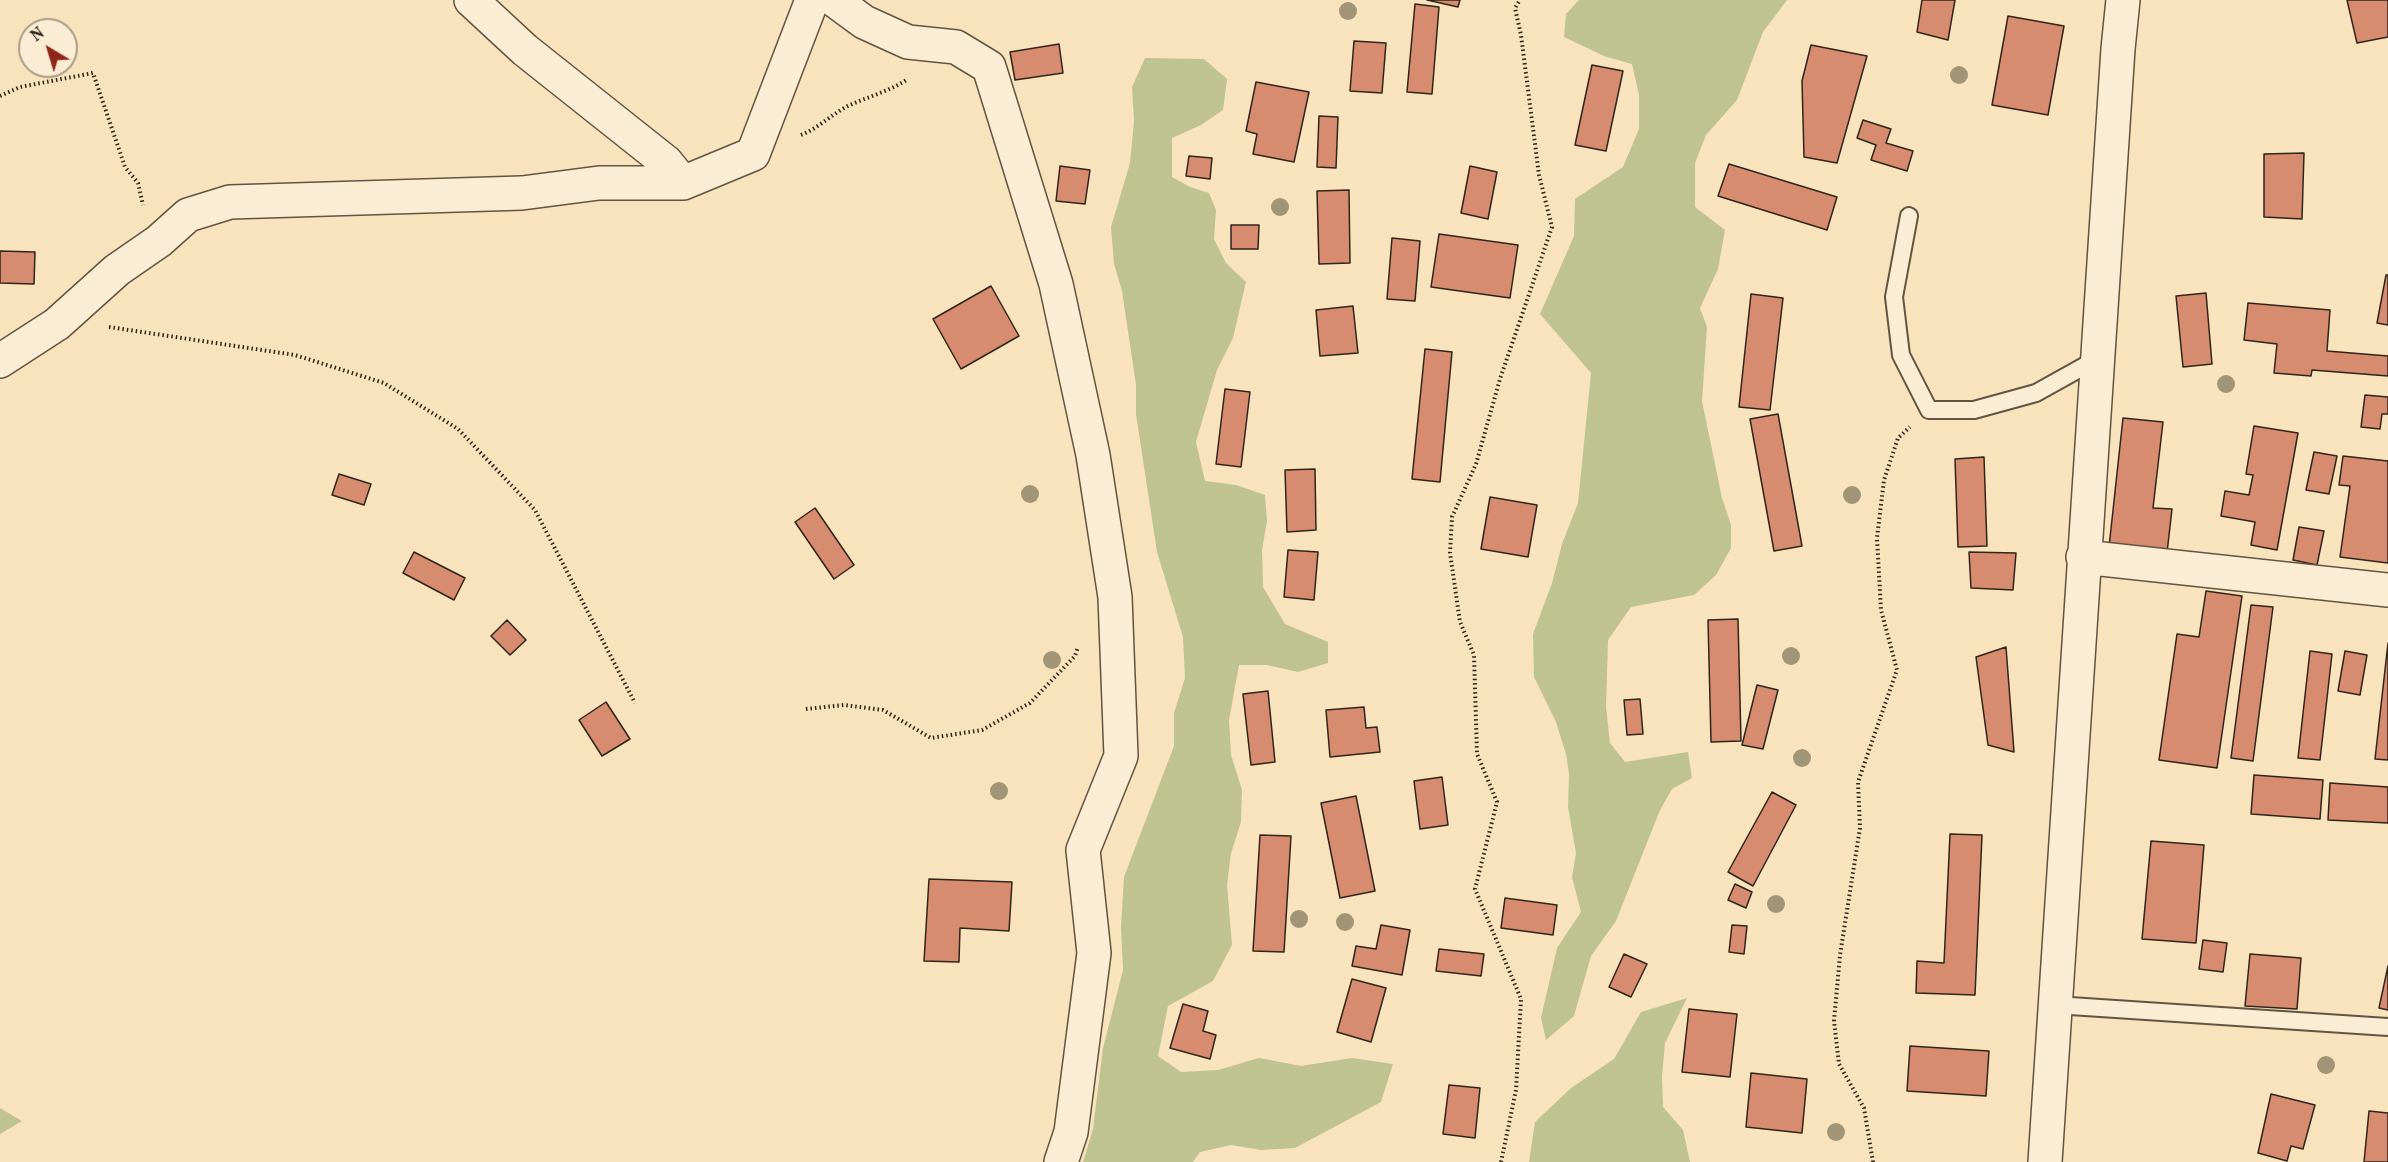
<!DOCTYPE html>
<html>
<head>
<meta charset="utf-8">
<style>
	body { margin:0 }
	#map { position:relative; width:2388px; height:1162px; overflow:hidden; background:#f9e3bc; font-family:Vollkorn,serif }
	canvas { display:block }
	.north { position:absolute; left:18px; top:18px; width:60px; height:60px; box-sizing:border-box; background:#fbedd3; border:2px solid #a99d89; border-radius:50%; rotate:322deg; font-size:16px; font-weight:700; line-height:24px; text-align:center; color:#2e251b }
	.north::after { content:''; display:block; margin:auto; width:21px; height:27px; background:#8f2418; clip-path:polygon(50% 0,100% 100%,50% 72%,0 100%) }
</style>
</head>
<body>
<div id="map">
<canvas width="2388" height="1162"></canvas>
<div class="north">N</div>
</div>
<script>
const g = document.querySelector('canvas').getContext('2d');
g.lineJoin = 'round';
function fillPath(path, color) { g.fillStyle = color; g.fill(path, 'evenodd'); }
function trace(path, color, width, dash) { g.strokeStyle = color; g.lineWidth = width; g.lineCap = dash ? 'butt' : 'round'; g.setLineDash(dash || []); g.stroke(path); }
const green = new Path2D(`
	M 1579,0 L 1787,0 L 1763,32 L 1737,100 L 1706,135 L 1695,163 L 1695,207 L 1725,230 L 1718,269 L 1700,308 L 1707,327 L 1702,401 L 1722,498 L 1731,525 L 1731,548 L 1716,575 L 1694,595 L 1631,607 L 1608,640 L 1606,707 L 1610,743 L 1625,762 L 1688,752 L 1692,778 L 1672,789 L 1660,810 L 1616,921 L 1591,956 L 1574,1016 L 1546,1040 L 1541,1018 L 1557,948 L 1581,912 L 1572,877 L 1576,853 L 1568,807 L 1569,774 L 1566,754 L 1556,722 L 1534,677 L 1533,634 L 1552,583 L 1562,544 L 1578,503 L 1591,373 L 1540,314 L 1574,236 L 1575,199 L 1623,167 L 1639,129 L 1639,95 L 1632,64 L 1604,56 L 1564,37 L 1566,14 Z
	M 1145,58 L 1204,59 L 1227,79 L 1223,110 L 1201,125 L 1172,138 L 1172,177 L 1190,187 L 1209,193 L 1216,210 L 1214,239 L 1226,263 L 1246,282 L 1233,338 L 1217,370 L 1196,442 L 1205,481 L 1236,485 L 1265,495 L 1267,521 L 1262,550 L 1263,587 L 1285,624 L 1328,642 L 1328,663 L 1298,672 L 1267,665 L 1239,665 L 1229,720 L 1231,755 L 1242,790 L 1241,822 L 1231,853 L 1227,885 L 1232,945 L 1213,981 L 1168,1006 L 1158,1056 L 1181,1072 L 1218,1070 L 1259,1058 L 1301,1066 L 1352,1058 L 1393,1064 L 1381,1102 L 1295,1148 L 1261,1150 L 1231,1145 L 1200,1152 L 1193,1162 L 1083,1162 L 1093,1129 L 1103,1048 L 1123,970 L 1121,927 L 1124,877 L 1174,746 L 1174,713 L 1185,678 L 1183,637 L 1157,552 L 1136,414 L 1136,385 L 1122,291 L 1114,264 L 1111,227 L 1130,163 L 1134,121 L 1132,87 Z
	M 1687,998 L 1665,1043 L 1662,1076 L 1663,1107 L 1683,1130 L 1690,1162 L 1529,1162 L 1535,1122 L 1571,1088 L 1614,1059 L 1641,1012 Z
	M 0,1108 L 22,1121 L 0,1134 Z`);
const building = new Path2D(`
	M 1427,0 L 1460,0 L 1458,7 Z
	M 1922,0 L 1955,0 L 1948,40 L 1917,32 Z
	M 2347,0 L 2388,0 L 2388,37 L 2357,43 Z
	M 1415,4 L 1439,7 L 1432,94 L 1407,92 Z
	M 2008,16 L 2064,26 L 2048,115 L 1992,105 Z
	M 1354,41 L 1386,43 L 1382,93 L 1350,91 Z
	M 1059,44 L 1063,73 L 1015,80 L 1010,52 Z
	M 1811,45 L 1867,56 L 1837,163 L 1804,157 L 1802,81 Z
	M 1592,65 L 1623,71 L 1606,151 L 1575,145 Z
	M 1256,82 L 1309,92 L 1294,162 L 1253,154 L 1257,134 L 1246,131 Z
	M 1319,116 L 1338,117 L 1336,168 L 1317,167 Z
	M 1863,120 L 1891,129 L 1886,143 L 1913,151 L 1907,171 L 1871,160 L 1876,145 L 1857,138 Z
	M 2304,153 L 2302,219 L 2264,217 L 2264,154 Z
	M 1189,156 L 1212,158 L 1210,179 L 1186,176 Z
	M 1729,164 L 1837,197 L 1827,230 L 1718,196 Z
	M 1060,166 L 1090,170 L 1085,204 L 1056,201 Z
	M 1470,166 L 1497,172 L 1488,219 L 1461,213 Z
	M 1349,190 L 1350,263 L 1319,264 L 1317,191 Z
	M 1231,225 L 1259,225 L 1258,249 L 1231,249 Z
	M 1439,234 L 1518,245 L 1510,298 L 1431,287 Z
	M 1392,238 L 1420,241 L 1415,301 L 1387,299 Z
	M 0,251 L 35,252 L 34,284 L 0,283 Z
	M 2386,275 L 2388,275 L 2388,325 L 2377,323 Z
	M 991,286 L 1019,336 L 961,369 L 933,319 Z
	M 2206,293 L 2212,364 L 2183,367 L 2176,296 Z
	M 1751,294 L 1783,298 L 1770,410 L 1739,407 Z
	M 2248,303 L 2330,310 L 2327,351 L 2388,356 L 2388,376 L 2312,370 L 2311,376 L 2274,373 L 2277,344 L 2244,340 Z
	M 1353,306 L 1358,353 L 1320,356 L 1316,310 Z
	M 1425,349 L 1452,352 L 1440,482 L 1412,479 Z
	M 1225,389 L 1250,392 L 1241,467 L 1216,464 Z
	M 2365,395 L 2388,397 L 2388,414 L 2382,414 L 2380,429 L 2361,427 Z
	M 1778,414 L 1802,546 L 1774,551 L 1750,419 Z
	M 2123,418 L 2163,422 L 2153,508 L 2172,509 L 2167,553 L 2109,547 Z
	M 2254,426 L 2298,433 L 2277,550 L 2251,545 L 2255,522 L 2221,516 L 2225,491 L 2249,495 L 2253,475 L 2246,474 Z
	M 2314,452 L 2337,456 L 2329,494 L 2306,490 Z
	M 2343,456 L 2388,461 L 2388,563 L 2340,557 L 2350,486 L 2339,485 Z
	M 1984,457 L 1987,546 L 1958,547 L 1955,459 Z
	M 1315,469 L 1316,530 L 1287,532 L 1285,470 Z
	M 339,474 L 371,484 L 364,505 L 332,495 Z
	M 1490,497 L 1537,505 L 1528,557 L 1481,549 Z
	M 815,508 L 854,565 L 834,579 L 795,522 Z
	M 2299,527 L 2324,531 L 2317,565 L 2293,560 Z
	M 1288,550 L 1318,552 L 1314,600 L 1284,597 Z
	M 414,552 L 465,578 L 454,600 L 403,573 Z
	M 1969,552 L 2016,553 L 2013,590 L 1971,588 Z
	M 2206,591 L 2242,596 L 2217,768 L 2159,760 L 2177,634 L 2199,637 Z
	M 2251,605 L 2273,607 L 2253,761 L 2231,758 Z
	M 1738,619 L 1741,741 L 1711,742 L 1708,620 Z
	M 507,620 L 526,640 L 510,655 L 491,636 Z
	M 2388,643 L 2388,760 L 2375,759 Z
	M 2006,647 L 2014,752 L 1988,745 L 1976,657 Z
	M 2310,651 L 2332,654 L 2320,760 L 2298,758 Z
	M 2345,651 L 2367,655 L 2360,695 L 2338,691 Z
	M 1757,685 L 1778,690 L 1763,749 L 1742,745 Z
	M 1268,691 L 1275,762 L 1251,765 L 1243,694 Z
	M 1640,699 L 1643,734 L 1627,735 L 1624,700 Z
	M 606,702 L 630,739 L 602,756 L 579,720 Z
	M 1364,707 L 1366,728 L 1377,727 L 1380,752 L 1330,757 L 1326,710 Z
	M 2254,775 L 2323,780 L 2320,819 L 2251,814 Z
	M 1442,777 L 1448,825 L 1420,829 L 1414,781 Z
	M 2330,783 L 2388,787 L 2388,823 L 2328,820 Z
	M 1772,792 L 1796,805 L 1753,886 L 1728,872 Z
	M 1356,796 L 1375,891 L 1340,898 L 1321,803 Z
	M 1950,834 L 1982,835 L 1975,995 L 1916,993 L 1917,961 L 1944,963 Z
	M 1260,835 L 1291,836 L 1284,952 L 1253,951 Z
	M 2151,841 L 2204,845 L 2196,943 L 2142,939 Z
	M 929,879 L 1012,882 L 1009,931 L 960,928 L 959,962 L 924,961 Z
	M 1735,884 L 1752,892 L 1746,908 L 1728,900 Z
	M 1505,898 L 1557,905 L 1553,935 L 1501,928 Z
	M 1381,925 L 1410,930 L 1402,975 L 1352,966 L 1356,946 L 1376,949 Z
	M 1732,925 L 1747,926 L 1744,954 L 1729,952 Z
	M 2203,940 L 2227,943 L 2223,972 L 2199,969 Z
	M 1439,949 L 1484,954 L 1481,976 L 1436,971 Z
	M 1624,954 L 1647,964 L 1631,997 L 1609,987 Z
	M 2250,954 L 2301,958 L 2297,1009 L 2245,1006 Z
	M 2388,966 L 2388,1010 L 2379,1008 Z
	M 1352,979 L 1386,988 L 1371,1042 L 1337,1032 Z
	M 1183,1004 L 1208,1011 L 1203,1031 L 1216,1035 L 1210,1059 L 1170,1048 Z
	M 1689,1009 L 1737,1014 L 1730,1077 L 1682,1072 Z
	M 1910,1046 L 1989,1051 L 1986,1096 L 1907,1091 Z
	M 1751,1073 L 1807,1079 L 1802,1133 L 1746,1127 Z
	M 1449,1085 L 1480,1088 L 1475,1138 L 1443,1134 Z
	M 2271,1094 L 2315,1105 L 2303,1149 L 2291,1146 L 2287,1161 L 2258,1153 Z
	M 2369,1111 L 2388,1113 L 2388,1162 L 2364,1162 Z`);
const path = new Path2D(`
	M 0,96 L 20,87 L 93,73 L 125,167 L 138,183 L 143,205
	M 801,135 C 819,128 833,113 850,105 C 870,96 890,91 908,79
	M 109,327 L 295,355 L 384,383 L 458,429 L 535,510 L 635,703
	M 806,709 L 844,705 L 883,710 L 931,738 L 982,730 L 1030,703 L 1075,656 L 1078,647
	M 1501,1162 L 1516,1090 L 1521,999 L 1475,889 L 1497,802 L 1477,754 L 1474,655 L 1460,622 L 1450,553 L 1452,517 L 1476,464 L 1500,379 L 1552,227 L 1539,175 L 1521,35 L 1515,8 L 1520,0
	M 1873,1162 L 1864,1108 L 1839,1064 L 1834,1021 L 1840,955 L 1860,828 L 1858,782 L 1897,670 L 1881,610 L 1877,538 L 1884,480 L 1898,438 L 1910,427`);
const service = new Path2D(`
	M 1909,216 L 1894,297 L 1901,355 L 1929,410 L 1974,410 L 2036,393 L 2097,359
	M 2055,1005 L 2388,1027`);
const minor = new Path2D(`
	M 471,0 L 525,50 L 666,162 L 683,183
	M 834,0 L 864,22 L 908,42 L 956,47 L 989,67 L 1056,284 L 1093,455 L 1115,597 L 1121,756 L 1083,850 L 1094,953 L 1071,1132 L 1061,1162
	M 0,361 L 57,324 L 117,270 L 159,241 L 188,215 L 230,202 L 522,193 L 599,183 L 683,183 L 753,154 L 812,0
	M 2083,557 L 2388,590
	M 2045,1162 L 2118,49 L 2123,0`);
const trees = [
	[1348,11],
	[1959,75],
	[1280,207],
	[2226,384],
	[1030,494],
	[1852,495],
	[1791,656],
	[1052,660],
	[1802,758],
	[999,791],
	[1776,904],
	[1299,919],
	[1345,922],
	[2326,1065],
	[1836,1132]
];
fillPath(green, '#bfc38f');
fillPath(building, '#d78b6f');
trace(building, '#2e251b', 1.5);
trace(service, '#615443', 20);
trace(minor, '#615443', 36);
trace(path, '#2e251b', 4, [1.5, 3]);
trace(service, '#fbedd3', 16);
trace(minor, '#fbedd3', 33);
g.fillStyle = '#a29477';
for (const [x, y] of trees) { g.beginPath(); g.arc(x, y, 9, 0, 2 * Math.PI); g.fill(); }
</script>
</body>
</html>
